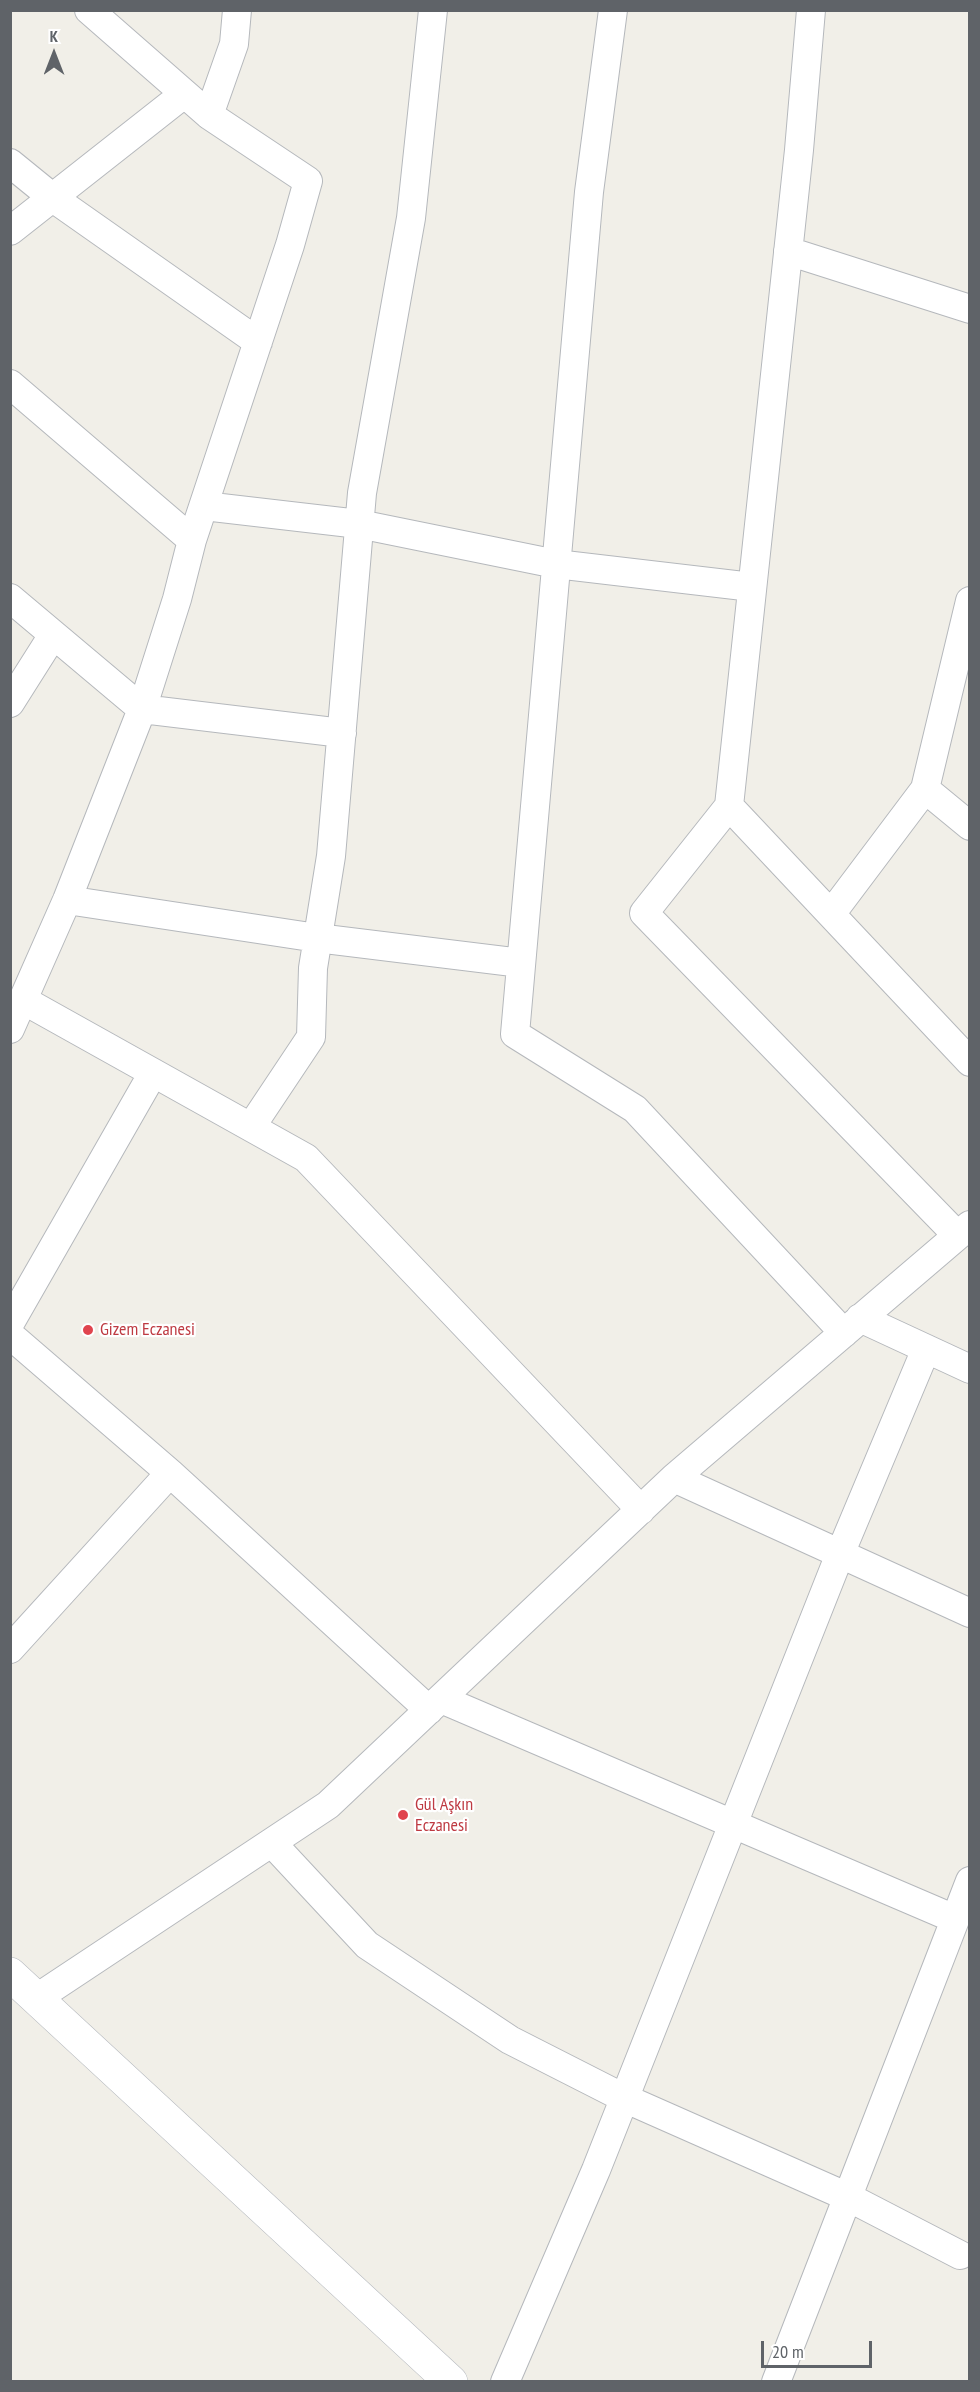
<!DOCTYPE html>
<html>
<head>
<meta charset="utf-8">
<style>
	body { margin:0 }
	#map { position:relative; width:980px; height:2392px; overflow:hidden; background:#f1efe8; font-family:"PT Sans Narrow",sans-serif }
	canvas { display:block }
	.frame { position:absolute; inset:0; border:12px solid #5f6368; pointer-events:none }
	.north { position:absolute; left:24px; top:24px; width:60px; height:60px; -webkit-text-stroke:4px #fff; paint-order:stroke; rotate:0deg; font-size:16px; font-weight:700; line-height:24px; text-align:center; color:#5f6368 }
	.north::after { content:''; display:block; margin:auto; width:21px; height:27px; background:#5f6368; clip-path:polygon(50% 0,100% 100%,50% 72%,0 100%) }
	.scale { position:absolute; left:761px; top:2341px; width:111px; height:27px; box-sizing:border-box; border:3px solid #5f6368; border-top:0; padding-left:8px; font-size:18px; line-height:21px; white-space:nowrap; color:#5f6368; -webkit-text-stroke:4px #fff; paint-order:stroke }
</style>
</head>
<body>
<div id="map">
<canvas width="980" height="2392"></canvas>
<div class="frame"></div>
<div class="north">K</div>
<div class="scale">20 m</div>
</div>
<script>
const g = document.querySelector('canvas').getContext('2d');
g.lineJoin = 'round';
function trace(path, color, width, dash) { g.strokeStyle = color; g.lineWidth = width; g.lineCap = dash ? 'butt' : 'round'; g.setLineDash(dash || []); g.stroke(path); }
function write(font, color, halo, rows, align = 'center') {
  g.font = font + ' "PT Sans Narrow",sans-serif'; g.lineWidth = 4.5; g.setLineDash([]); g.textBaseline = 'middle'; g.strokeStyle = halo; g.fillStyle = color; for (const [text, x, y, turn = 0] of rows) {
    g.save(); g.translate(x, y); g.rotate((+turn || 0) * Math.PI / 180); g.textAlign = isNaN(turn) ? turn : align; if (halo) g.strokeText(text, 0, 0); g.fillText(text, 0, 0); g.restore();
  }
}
const street = new Path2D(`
	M 613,10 L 589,192 L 515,1034 L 635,1109 L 844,1333
	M 811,10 L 799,150 L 729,806 L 970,1062
	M 209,115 L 234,44 L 237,10
	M 10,163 L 53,198 L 258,342
	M 10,231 L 184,94
	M 788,251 L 970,309
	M 10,384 L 192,540
	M 204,506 L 359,524 L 556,564 L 752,587
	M 10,598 L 142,709 L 342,733
	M 10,703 L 53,635
	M 925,789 L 970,826
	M 729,806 L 644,913 L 957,1235
	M 67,900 L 317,938 L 521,963
	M 831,914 L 925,789 L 970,601
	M 23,1000 L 306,1158 L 641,1510
	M 10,1029 L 67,900 L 142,709 L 177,599 L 192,540 L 290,245 L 308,181 L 209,115 L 89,10
	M 251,1127 L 311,1037 L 313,968 L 331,856 L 362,493 L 411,218 L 433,10
	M 860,1318 L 970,1369
	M 10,1323 L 153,1073
	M 10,1335 L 170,1473 L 429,1710
	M 674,1478 L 970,1613
	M 10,1649 L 170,1473
	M 441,1699 L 955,1919
	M 272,1843 L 367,1945 L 510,2040 L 624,2098 L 848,2197 L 960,2255
	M 37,1998 L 328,1805 L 674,1478 L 970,1225
	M 505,2382 L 596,2170 L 840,1554 L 926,1349
	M 776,2382 L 970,1881`);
const secondary = new Path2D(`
	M 10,1974 L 451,2382`);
const markers = [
	[88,1330,6,"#e0444e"],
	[403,1815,6,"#e0444e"]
];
const healthNames = [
	["Gizem Eczanesi",100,1330],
	["Gül Aşkın",415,1805],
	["Eczanesi",415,1826]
];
trace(street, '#b5b8bc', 30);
trace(secondary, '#b6babf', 34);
trace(street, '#fff', 28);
trace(secondary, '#fff', 33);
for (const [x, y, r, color] of markers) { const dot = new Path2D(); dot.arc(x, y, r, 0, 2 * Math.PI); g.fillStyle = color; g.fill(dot); trace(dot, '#fff', 2); }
write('18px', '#be3a42', '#fff', healthNames, 'left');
</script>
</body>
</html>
